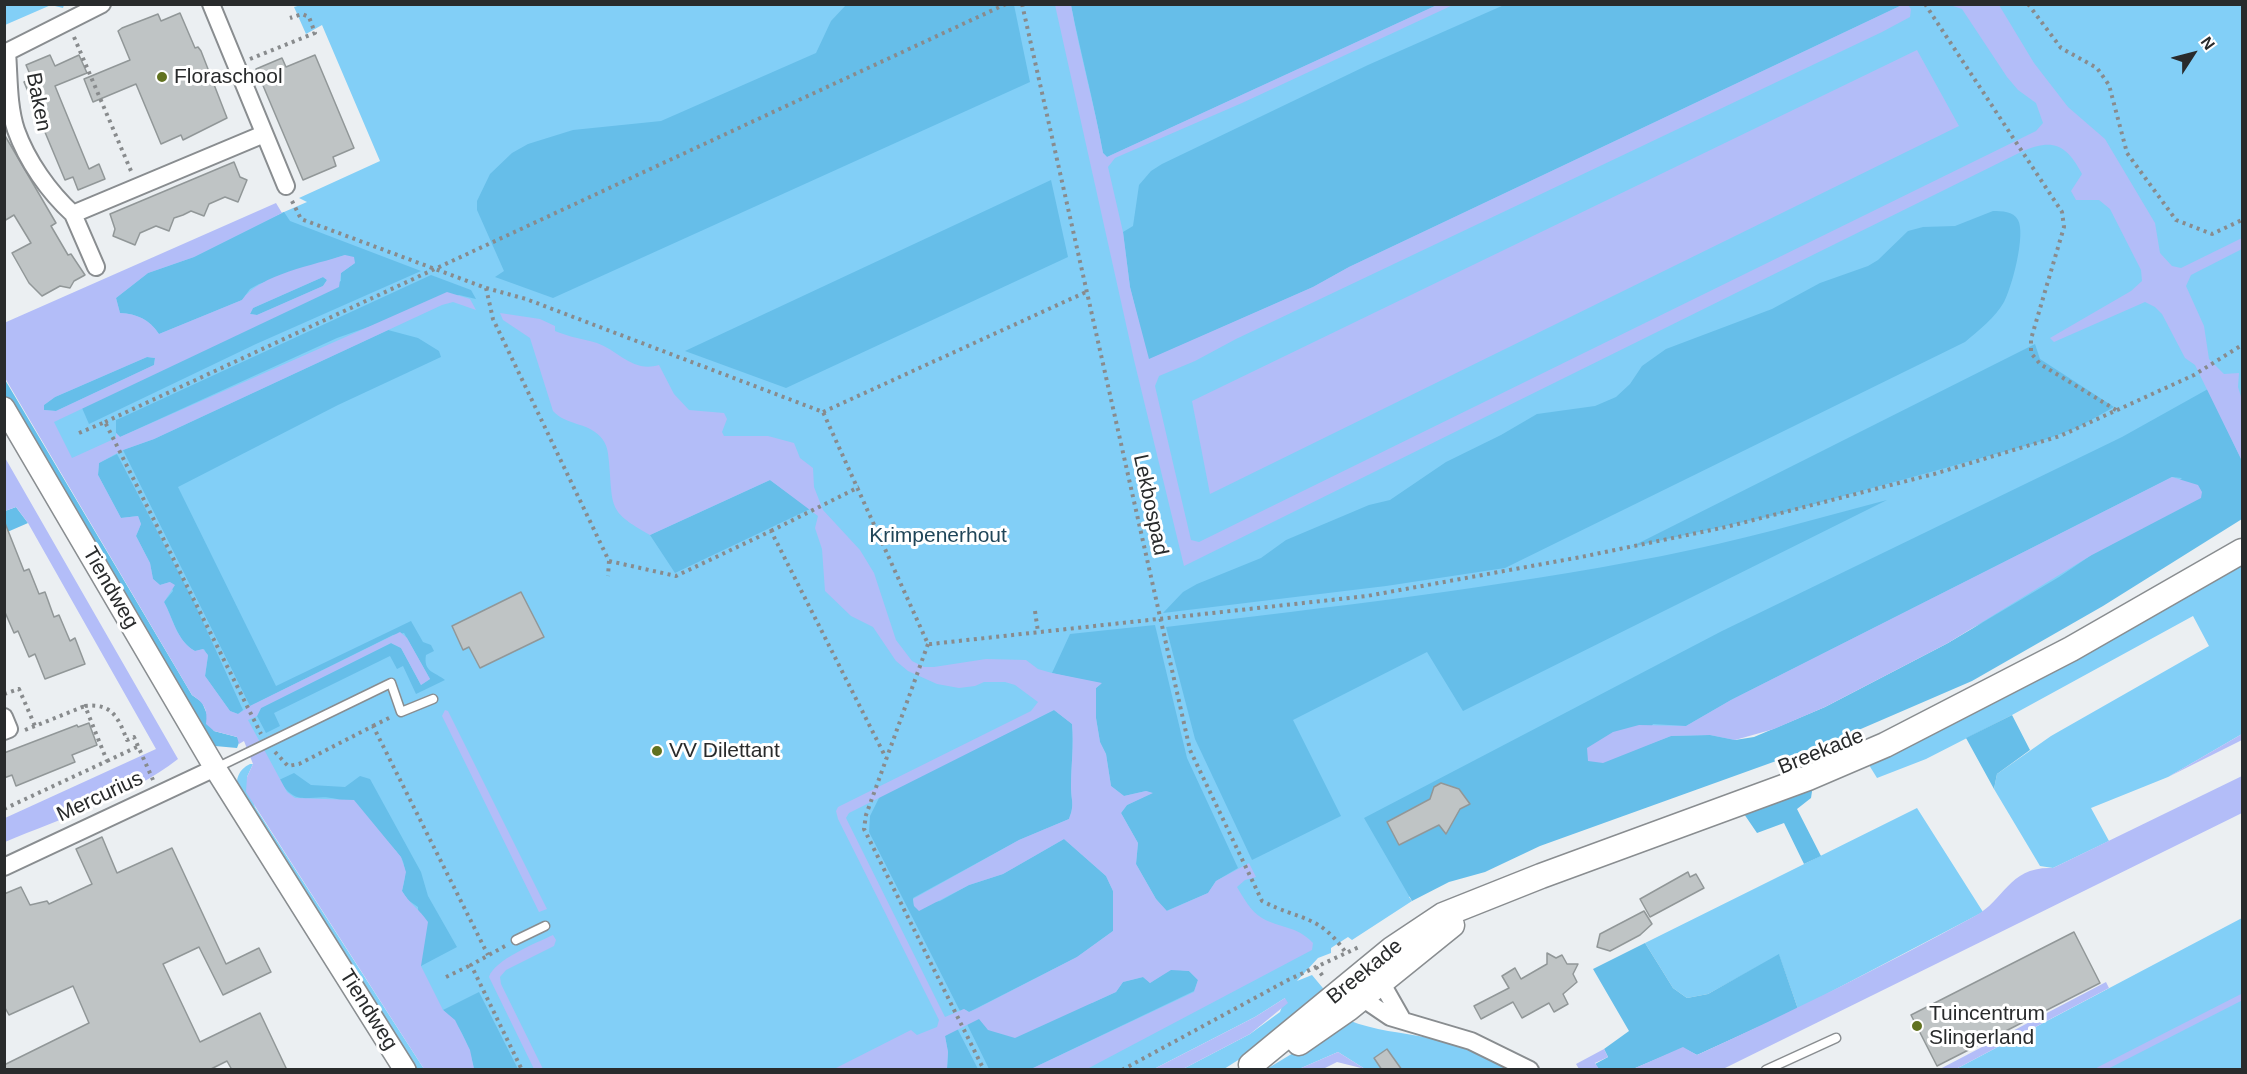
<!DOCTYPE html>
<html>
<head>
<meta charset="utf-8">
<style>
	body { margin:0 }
	#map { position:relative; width:2247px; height:1074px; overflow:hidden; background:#ebeff2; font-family:Helvetica,sans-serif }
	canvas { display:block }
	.frame { position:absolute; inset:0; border:6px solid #292b2c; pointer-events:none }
	.north { position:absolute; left:2163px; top:24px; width:60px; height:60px; -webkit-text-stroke:4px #fff; paint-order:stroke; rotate:54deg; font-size:16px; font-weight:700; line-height:24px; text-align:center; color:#292b2c }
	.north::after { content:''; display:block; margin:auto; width:21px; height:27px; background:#292b2c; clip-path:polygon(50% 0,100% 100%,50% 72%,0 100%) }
</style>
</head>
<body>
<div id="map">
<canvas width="2247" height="1074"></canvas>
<div class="frame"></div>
<div class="north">N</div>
</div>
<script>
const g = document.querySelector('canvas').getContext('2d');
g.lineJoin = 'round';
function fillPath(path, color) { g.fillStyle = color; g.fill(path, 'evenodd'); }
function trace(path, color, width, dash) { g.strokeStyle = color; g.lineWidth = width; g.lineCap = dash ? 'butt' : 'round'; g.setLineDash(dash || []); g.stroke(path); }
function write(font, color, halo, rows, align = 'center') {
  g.font = font + ' Helvetica,sans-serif'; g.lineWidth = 6; g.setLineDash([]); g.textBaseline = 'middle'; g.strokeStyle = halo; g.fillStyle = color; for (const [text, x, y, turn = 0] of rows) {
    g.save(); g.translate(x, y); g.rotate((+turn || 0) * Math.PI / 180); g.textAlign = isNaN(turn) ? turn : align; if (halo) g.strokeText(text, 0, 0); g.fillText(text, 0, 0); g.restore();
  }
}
const green = new Path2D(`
	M 5,4 L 64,4 L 64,5 L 63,8 L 51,5 L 5,25 Z
	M 301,5 L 2242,5 L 2242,501 L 1434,881 L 1409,897 L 1412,901 L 1352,940 L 1348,937 L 1331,948 L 1331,953 L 1318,958 L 1297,981 L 1312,975 L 1327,993 L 1273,1038 L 1224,1069 L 1183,1069 L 1250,1034 L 1280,1012 L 1285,998 L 1255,1017 L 1154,1069 L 452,1069 L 5,362 L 5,333 L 307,202 L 299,198 L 380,161 L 322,25 L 306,34 L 294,7 Z
	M 2242,559 L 2242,734 L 2168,777 L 2091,808 L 2109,841 L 2053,868 L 2040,866 L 1994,789 L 1997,774 L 2051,736 L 2209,646 L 2193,616 L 2012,715 L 1926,759 L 1877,778 L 1869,765 Z
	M 250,764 L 253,764 L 247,777 L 255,807 L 424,1069 L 413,1069 L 237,791 C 236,778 238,770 250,764 Z
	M 1917,808 L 1983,912 L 1798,1009 L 1779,955 L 1708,994 L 1687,998 L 1673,988 L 1645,943 Z
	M 2242,918 L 2242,1069 L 1956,1069 Z
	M 1348,1020 C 1375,1031 1401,1032 1429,1038 C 1458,1045 1485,1056 1511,1069 L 1365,1069 L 1338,1052 L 1299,1069 L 1265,1070 Z`);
const forest = new Path2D(`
	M 846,5 L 1014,5 L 1030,82 L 553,298 L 495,277 L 504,271 L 477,210 L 477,201 L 490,174 L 512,153 L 528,144 L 573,130 L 661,121 L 816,53 L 831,21 Z
	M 1071,5 L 1437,5 L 1107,157 L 1103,153 C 1094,103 1081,54 1071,5 Z
	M 1504,5 L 1902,5 L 1349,267 L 1313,287 L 1148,360 L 1130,287 L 1123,232 L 1133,226 L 1139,185 L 1151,171 L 1162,164 L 1368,65 Z
	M 1051,180 L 1068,257 L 786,388 L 685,351 Z
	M 1993,211 C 2002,211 2013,211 2018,220 C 2026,234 2012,287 2004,302 C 1995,318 1979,330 1965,342 L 1505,568 L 1386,586 L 1163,613 L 1183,592 L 1197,584 L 1261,558 L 1286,540 L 1369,505 L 1390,500 L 1446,462 L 1501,435 L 1537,414 L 1595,406 L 1616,397 L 1630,384 L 1642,366 L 1666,349 L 1772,309 L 1820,283 L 1868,266 L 1878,260 L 1908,231 L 1923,227 L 1955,226 Z
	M 284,212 L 290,221 L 421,271 L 256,344 L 89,424 L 82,408 L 341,281 L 341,273 L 355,263 L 345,255 L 259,284 L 250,289 L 242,300 L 159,334 C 149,319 137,314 120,313 L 116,298 L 148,273 L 194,257 Z
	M 431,275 L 471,290 L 476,299 L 459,295 L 337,338 L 120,437 L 116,433 L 116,420 L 123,417 Z
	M 323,277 L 327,280 L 323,286 L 257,315 L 250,314 L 253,308 Z
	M 388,330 L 418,338 L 439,351 L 441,357 L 338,405 L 178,487 L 276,686 L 411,621 L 423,642 L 431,645 L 434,651 L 426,655 C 423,672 435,672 445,680 L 416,694 L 403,666 L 397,669 L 390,656 L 274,713 L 280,726 L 266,733 L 257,716 L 261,708 L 391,643 L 401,648 L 421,685 L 430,679 L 404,633 L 393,635 L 250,706 L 123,450 L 154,439 Z
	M 2035,344 L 2040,359 L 2114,407 L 2077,428 L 2036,443 L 1771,516 L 1631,547 Z
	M 147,357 L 155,358 L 154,365 L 56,411 L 44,410 L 44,405 L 55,397 Z
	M 4,378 L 192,695 L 202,702 L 214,731 L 237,737 L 240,740 L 237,748 L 215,746 L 206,740 L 5,397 Z
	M 2208,389 L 2242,461 L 2242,519 L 2103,606 L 1972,681 L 1840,738 L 1540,846 L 1485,872 L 1449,882 L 1412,901 L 1364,818 L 1722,631 L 2122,437 ZM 2172,477 L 2182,478 L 2090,556 L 2059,577 L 1948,643 L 1825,707 L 1754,737 L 1735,740 L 1710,735 L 1671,736 L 1636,749 L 1653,724 L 1686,726 L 1731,700 Z
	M 117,454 L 194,602 L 243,710 L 238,714 L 230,711 L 205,676 L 208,656 L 204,649 L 195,651 C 177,641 174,620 164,602 L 173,591 L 170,582 L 160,585 L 153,579 L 150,563 L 136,536 L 141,524 L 138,516 L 121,518 L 98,475 L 99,463 Z
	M 770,480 L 810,509 L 675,573 L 650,535 Z
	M 1887,500 L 1463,711 L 1427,652 L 1293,720 L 1341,816 L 1252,860 L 1195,739 L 1166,627 C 1332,607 1498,588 1662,556 C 1738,541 1812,520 1887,500 Z
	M 16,507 L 28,523 L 5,533 L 5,511 Z
	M 1155,625 L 1187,758 L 1238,868 L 1216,881 L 1208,893 L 1166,911 L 1156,899 L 1136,864 L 1138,843 L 1121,813 L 1127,805 L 1152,793 L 1146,791 L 1124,796 L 1111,786 L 1106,754 L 1100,742 L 1096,718 L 1096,688 L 1101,684 L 1052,673 L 1070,634 Z
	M 1054,710 L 1072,724 C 1074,746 1071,765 1071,786 C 1071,801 1075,804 1069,819 L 1019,840 L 913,898 L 914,906 L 940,901 L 969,885 L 1003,874 L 1064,839 L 1106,876 L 1113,891 L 1113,931 L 1077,957 L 969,1012 L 964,1009 L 960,1011 L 869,832 L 870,816 L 880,796 Z
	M 2012,715 L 2030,750 L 1997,774 L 1994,789 L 1966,738 Z
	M 294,773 L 311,785 L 345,787 L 360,776 L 370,779 L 421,872 L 428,896 L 457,947 L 421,966 L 418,907 L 408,900 L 402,891 C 405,879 407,871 402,859 C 397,848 348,802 337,799 C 310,792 298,810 279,780 Z
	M 1813,785 L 1811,798 L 1797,809 L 1821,856 L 1804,864 L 1784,823 L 1757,833 L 1742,811 Z
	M 1645,943 L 1673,988 L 1687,998 L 1708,994 L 1779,954 L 1798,1009 L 1697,1055 L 1683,1048 L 1633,1069 L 1599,1069 L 1595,1064 L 1608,1057 L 1604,1049 L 1629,1031 L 1593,969 Z
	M 1171,969 L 1189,971 L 1198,980 L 1194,991 L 1031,1069 L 989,1069 L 967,1024 L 979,1018 L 1092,1003 L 1116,992 L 1123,982 L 1143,977 L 1150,983 Z
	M 479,992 L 518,1069 L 474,1069 C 470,1048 461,1024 443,1010 Z
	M 957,1028 L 978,1069 L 947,1069 L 948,1052 L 945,1036 Z`);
const water = new Path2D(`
	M 1055,5 L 1071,5 C 1080,55 1094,103 1103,153 L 1107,157 L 1437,5 L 1453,5 L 1242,103 L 1115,158 L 1108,167 L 1123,232 L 1130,287 L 1149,359 L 1313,287 L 1349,267 L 1902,5 L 1908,5 L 1911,9 L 1910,17 L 1882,32 L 1236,339 L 1195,361 L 1159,376 L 1155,386 L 1191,540 L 1199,542 L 2036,131 L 2043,123 L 2036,103 L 2018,90 L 2007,77 L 1962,9 L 1950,5 L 1999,5 L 2034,63 L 2068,107 L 2105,139 L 2155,223 L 2160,253 L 2172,266 L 2181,268 L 2242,238 L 2242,249 L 2191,275 L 2186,286 L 2204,326 L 2209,359 L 2224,374 L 2239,373 L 2238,387 L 2242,400 L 2242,461 L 2195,365 L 2185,358 L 2162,314 L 2155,307 L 2145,302 L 2054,342 L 2050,338 L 2131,291 L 2142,281 L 2141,270 L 2110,209 L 2099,200 L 2076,200 L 2071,191 L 2082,174 C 2066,144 2053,138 2021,152 L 1184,566 L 1134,360 Z
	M 1917,50 L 1959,126 L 1210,494 L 1192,401 Z
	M 276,203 L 282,213 L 194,257 L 148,273 L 116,298 L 120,313 C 137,314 149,319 159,334 L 242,300 C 260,274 315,265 345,255 L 354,257 L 355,263 L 341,273 L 339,287 L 54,422 L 72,458 L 116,438 L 116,433 L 120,437 L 447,292 L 470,299 L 476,310 L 453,302 L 442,305 L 154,439 L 123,450 L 99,463 L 98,475 L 121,518 L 138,516 L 141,524 L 136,536 L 150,563 L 153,579 L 160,585 L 170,582 L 175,585 L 164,602 C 173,619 177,641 195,651 L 203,649 L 208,655 L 205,676 L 230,711 L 238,714 L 250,706 L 400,632 L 407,638 L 430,679 L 421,685 L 401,648 L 391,643 L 261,708 L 257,716 L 248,720 L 287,792 L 295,798 L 354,800 L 401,857 L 406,872 L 402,891 C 409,903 420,910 428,922 L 421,966 L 443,1010 L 455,1020 L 470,1050 L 474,1069 L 424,1069 L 246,792 L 247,777 L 253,764 L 244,741 L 239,744 L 237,737 L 214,731 L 206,724 C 208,709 204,703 192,695 L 5,378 L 4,323 ZM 323,277 L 327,280 L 323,286 L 257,315 L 250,314 L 253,308 ZM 147,357 L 155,358 L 154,365 L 56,411 L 44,410 L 44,405 L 55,397 Z
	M 500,313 L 540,319 L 555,326 L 555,331 C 569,337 583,339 597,343 C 619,351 633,373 659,365 L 674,394 L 689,410 L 724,413 L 727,419 L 722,432 L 724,436 L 768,436 L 794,443 L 800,458 L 813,468 L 814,487 L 823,510 L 860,550 L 874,573 L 896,640 L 912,661 L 924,667 L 934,667 L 986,659 L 1026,660 L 1038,669 L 1052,673 L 1102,683 L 1096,688 L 1096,718 L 1100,742 L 1106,754 L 1111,786 L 1124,796 L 1146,791 L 1153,793 L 1127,805 L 1121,813 L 1138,843 L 1136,864 L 1156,899 L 1167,911 L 1208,893 L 1216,881 L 1249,863 L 1256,877 L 1245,880 L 1237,887 C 1243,897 1251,912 1262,918 C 1281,929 1296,925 1313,943 L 1312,950 L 1087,1069 L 1031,1069 L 1194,992 L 1198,980 L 1189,971 L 1171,970 L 1150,983 L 1143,977 L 1123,982 L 1116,992 L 1015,1038 L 988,1030 L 979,1019 L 945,1036 L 948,1052 L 947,1069 L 834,1069 L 911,1030 L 917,1035 L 937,1027 L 939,1020 L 838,819 L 836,811 L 838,807 L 1031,711 L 1038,702 L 1015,685 L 1005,682 L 984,682 L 975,686 L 959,688 L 937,684 L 908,671 L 896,661 L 873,627 L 851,616 L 825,591 L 822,549 L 815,528 L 818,516 L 770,480 L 650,535 C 608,511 613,509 609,462 C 608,454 608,447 603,440 C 591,422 566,426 553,411 L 530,338 L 503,320 ZM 1054,710 L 1072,724 C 1074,746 1071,765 1071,786 C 1071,801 1075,804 1069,819 L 1019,840 L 913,899 L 914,906 L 919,911 L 969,885 L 1003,874 L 1064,839 L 1106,876 L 1113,891 L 1113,931 L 1077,957 L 976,1009 L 969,1012 L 964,1009 L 945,1017 L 846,818 L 849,813 Z
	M 4,456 L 178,759 C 129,797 62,818 5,842 L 5,818 L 156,749 L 28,523 L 16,507 L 5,511 Z
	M 2172,477 L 2198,485 L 2202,492 L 2201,498 L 2090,556 L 1948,643 L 1825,707 L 1774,729 L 1735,740 L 1710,735 L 1671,736 L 1603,763 L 1588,761 L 1587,748 L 1613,732 L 1639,725 L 1686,726 L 1731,700 Z
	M 445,710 L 448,711 L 547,909 L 539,912 L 442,716 Z
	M 2242,734 L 2242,740 L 2168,777 Z
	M 2242,776 L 2242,813 L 1723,1069 L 1633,1069 L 1683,1047 L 1697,1055 C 1791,1012 1884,966 1975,916 C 2005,900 2009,866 2053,868 Z
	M 553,935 L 556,940 L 554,946 L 506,970 L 500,977 L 501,984 L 543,1069 L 534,1069 L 489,977 C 494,960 536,943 553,935 Z
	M 2106,982 L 2109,988 L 1956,1069 L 1940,1069 Z
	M 1285,998 L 1288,1003 L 1250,1034 L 1183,1069 L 1154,1069 L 1255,1017 Z
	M 1604,1049 L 1608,1057 L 1595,1063 L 1599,1069 L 1579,1069 L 1576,1064 Z
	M 1338,1052 L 1365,1069 L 1337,1062 L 1323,1069 L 1299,1069 Z`);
const stream = new Path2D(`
	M 2099,1070 L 2242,997`);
const building = new Path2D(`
	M 180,13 L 195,48 L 198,47 L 201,51 L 227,118 L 183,140 L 181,135 L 161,144 L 136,84 L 93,102 L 84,79 L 130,60 L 118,31 L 122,28 L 153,16 L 158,14 L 161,21 Z
	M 50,55 L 55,66 L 79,55 L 87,73 L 55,86 L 89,169 L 99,164 L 105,179 L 78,190 L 73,177 L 65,180 L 24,82 L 32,79 L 26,65 Z
	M 315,55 L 354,148 L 333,157 L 336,166 L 303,180 L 256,69 L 282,58 L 286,67 Z
	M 4,134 L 56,223 L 51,226 L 68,255 L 71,254 L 85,275 L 74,281 L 70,288 L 60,286 L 42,296 L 29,283 L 12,253 L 31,243 L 14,215 L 4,221 Z
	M 234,162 L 240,177 L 247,180 L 238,202 L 225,197 L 209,204 L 204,216 L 191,211 L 183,215 L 174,218 L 169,231 L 156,226 L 140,233 L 135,245 L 113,236 L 115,229 L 110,214 Z
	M 5,523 L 24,571 L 29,569 L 39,594 L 45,592 L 54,617 L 59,615 L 70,641 L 75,638 L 85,664 L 45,679 L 35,654 L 29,657 L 18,631 L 14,633 L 4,610 Z
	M 521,592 L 544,637 L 480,668 L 469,647 L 463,650 L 452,626 Z
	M 89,723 L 97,745 L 72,755 L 75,762 L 16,786 L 12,775 L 4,778 L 4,753 L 77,725 L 78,727 Z
	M 1441,783 L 1459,789 L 1470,804 L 1460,809 L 1446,834 L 1439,825 L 1399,845 L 1387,822 L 1430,799 L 1434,787 Z
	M 102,837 L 117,873 L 172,848 L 226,964 L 259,948 L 271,972 L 223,995 L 199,947 L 163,964 L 200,1042 L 260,1013 L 287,1070 L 232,1070 L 227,1061 L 209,1070 L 4,1070 L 4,1065 L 89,1023 L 73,986 L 9,1015 L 4,1006 L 4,894 L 21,887 L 30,905 L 47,901 L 49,904 L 92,884 L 76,849 Z
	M 1688,872 L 1690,877 L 1696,874 L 1704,888 L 1650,917 L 1640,899 Z
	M 1644,911 L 1652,924 L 1640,935 L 1610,951 L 1597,947 L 1600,934 Z
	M 2074,932 L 2100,983 L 1937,1066 L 1911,1015 Z
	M 1547,953 L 1556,958 L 1562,955 L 1567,964 L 1578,964 L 1573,974 L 1577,982 L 1563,994 L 1568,1004 L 1554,1012 L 1549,1003 L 1522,1018 L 1513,1002 L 1481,1019 L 1474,1006 L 1509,988 L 1502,976 L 1515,968 L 1521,979 L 1547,964 Z
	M 1387,1049 L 1402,1070 L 1382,1070 L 1374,1058 Z`);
const path = new Path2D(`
	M 1022,4 L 1190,750 L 1262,901 C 1301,921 1319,914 1346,953
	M 1925,4 L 2062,212 L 2064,227 L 2031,339 L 2031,353 L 2040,364 L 2116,410
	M 2028,4 L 2061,48 L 2097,68 L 2109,85 L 2127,153 L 2176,220 L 2212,234 L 2242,220
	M 74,37 L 131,171
	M 250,59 L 315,33 L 309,17 L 302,14 L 290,18
	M 292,201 L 301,219 L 486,288 L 493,319 L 609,561 L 608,576
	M 486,288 L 526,299 L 823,412 L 928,644 L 931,644 L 1367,596 L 1581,557 L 1726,527 L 1934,474 L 2060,436 L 2194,375 L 2242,345
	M 823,412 L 1086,292
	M 105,422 L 1006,4
	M 79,433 L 105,422 L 261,734
	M 771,531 L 859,487
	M 609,561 L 676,576 L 771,531 L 886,758
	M 1035,611 L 1038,632
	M 928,644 L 866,815 L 864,829 L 984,1070
	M 4,694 L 19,689 L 35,726
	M 373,726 L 391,717
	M 25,730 L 85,706
	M 275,752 L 288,766 L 299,764 L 373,726 L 488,955
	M 107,761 L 139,746
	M 4,809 L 107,761 L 85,706 C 112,703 118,717 127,740 L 134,737 L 153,780
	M 505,946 L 471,965 L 522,1070
	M 1316,967 L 1325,979
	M 446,977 L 471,965
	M 1122,1070 L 1288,980 L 1359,947`);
const service = new Path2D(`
	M 216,768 L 391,683 L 401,712 L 433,699
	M 516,940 L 545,926
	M 1766,1070 L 1836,1038`);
const minor = new Path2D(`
	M 102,4 L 7,52 C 9,77 8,106 16,130 C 27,161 49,192 73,214 L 264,134
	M 211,4 L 286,186
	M 73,214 L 96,267
	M 4,717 L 9,729 L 4,731
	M 4,867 L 215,768
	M 1372,977 L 1381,982 L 1402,1019
	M 1358,989 L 1362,998 L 1390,1017 L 1471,1041 L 1530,1070`);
const tertiary = new Path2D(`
	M 4,408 L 215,768 L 405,1070`);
const secondary = new Path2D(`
	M 1299,1043 L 1348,1009 L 1452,925
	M 1251,1065 L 1392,949 L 1443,915 L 1541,876 L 1808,778 L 1885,745 L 2071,649 L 2242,551`);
const markers = [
	[162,77,6,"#617220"],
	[657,751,6,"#617220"],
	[1917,1026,6,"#617220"]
];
const poiNames = [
	["Floraschool",174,77],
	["VV Dilettant",669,751],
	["Tuincentrum",1929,1014],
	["Slingerland",1929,1038]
];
const streetNames = [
	["Baken",38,102,79],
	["Lekbospad",1150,505,78],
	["Tiendweg",110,588,60],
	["Breekade",1821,752,-22],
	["Mercurius",100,797,-25],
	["Breekade",1365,972,-39],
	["Tiendweg",368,1010,58]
];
const parkNames = [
	["Krimpenerhout",938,536]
];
fillPath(green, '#82cff7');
fillPath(forest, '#66bee9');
fillPath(water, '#b3bdf8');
trace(stream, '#b3bdf8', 6);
fillPath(building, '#bfc4c5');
trace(building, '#919798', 1.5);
trace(service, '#898d90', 11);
trace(minor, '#898d90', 20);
trace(tertiary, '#898d90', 24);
trace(secondary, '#898d90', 27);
trace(path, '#888b8d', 4, [3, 4.5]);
trace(service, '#fff', 8);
trace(minor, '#fff', 16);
trace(tertiary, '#fff', 21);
trace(secondary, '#fff', 24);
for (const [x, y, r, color] of markers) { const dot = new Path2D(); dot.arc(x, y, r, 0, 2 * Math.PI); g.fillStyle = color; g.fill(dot); trace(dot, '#fff', 2); }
write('21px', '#292b2c', '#fff', poiNames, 'left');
write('21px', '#292b2c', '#fff', streetNames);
write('21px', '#1f4558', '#fff', parkNames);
</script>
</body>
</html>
